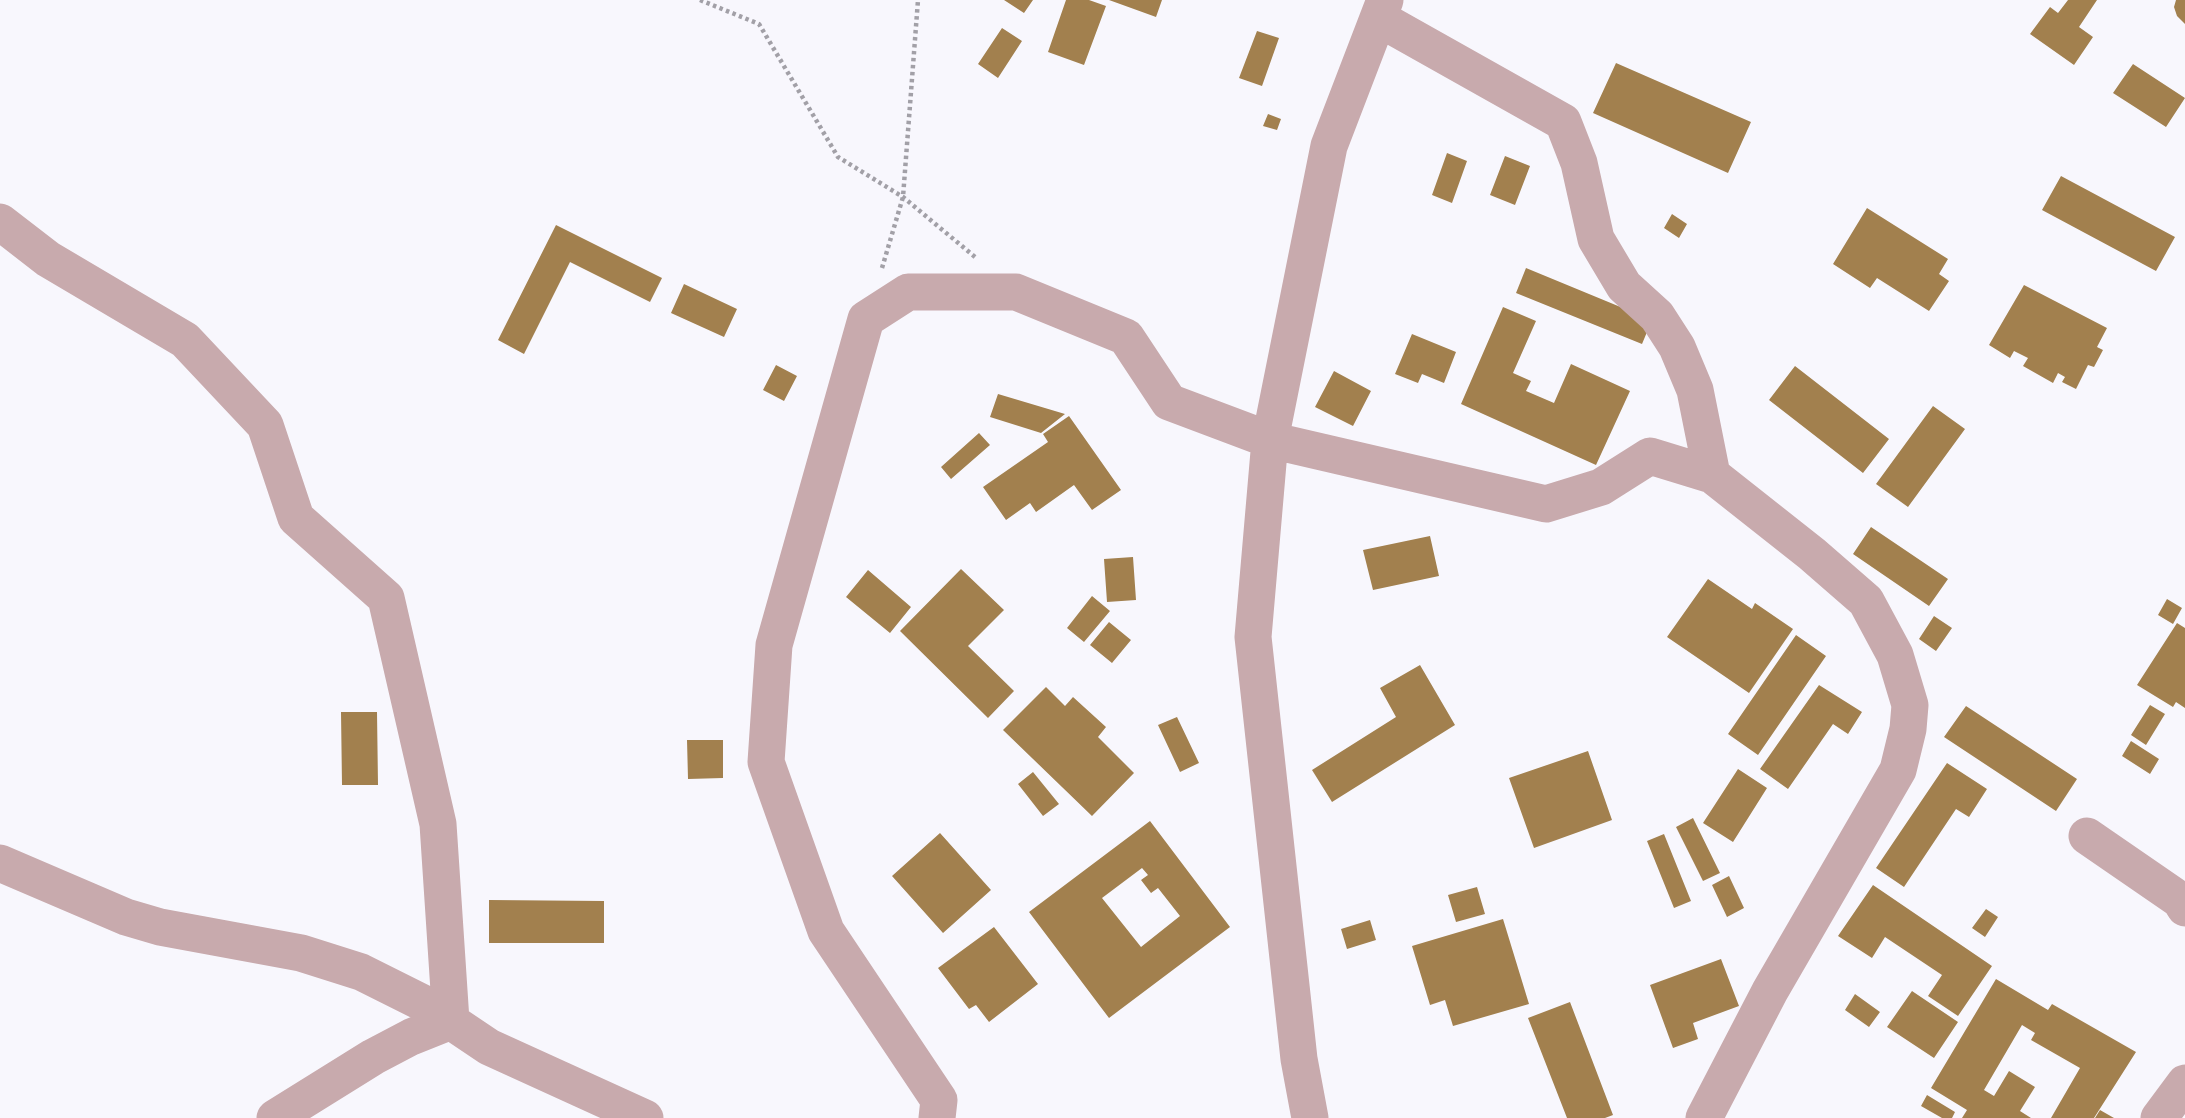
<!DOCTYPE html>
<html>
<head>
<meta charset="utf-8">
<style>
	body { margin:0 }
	canvas { display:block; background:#f8f7fd }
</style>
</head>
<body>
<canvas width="2185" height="1118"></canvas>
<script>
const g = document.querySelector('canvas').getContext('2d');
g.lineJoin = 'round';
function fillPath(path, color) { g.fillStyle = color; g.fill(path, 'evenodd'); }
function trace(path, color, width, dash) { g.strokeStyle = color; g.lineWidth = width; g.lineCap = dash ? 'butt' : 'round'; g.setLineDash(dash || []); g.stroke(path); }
const building = new Path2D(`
	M 1004,0 L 1033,0 L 1024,13 Z
	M 1066,0 L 1089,0 L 1106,6 L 1084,65 L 1048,52 Z
	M 1109,0 L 1162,0 L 1156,17 Z
	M 2068,0 L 2097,0 L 2079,27 L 2093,37 L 2074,65 L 2030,34 L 2050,7 L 2058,13 Z
	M 2176,0 L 2185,0 L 2185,24 L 2177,16 L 2174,7 Z
	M 1002,28 L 1022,41 L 998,78 L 978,64 Z
	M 1257,31 L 1279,38 L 1262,86 L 1239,78 Z
	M 1616,63 L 1751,122 L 1728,173 L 1593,113 Z
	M 2133,64 L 2185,98 L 2166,127 L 2113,93 Z
	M 1268,114 L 1281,119 L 1277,130 L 1263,126 Z
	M 1447,153 L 1467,161 L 1452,203 L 1432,195 Z
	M 1505,156 L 1530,166 L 1515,205 L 1490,195 Z
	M 2061,176 L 2175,237 L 2156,271 L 2042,210 Z
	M 1867,208 L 1948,259 L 1939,274 L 1949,281 L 1929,311 L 1877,278 L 1870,288 L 1833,264 Z
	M 1672,214 L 1687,224 L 1679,238 L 1664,228 Z
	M 556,225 L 662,278 L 650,302 L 570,262 L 524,354 L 498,340 Z
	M 1526,268 L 1652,320 L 1642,344 L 1516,293 Z
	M 684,284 L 737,309 L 724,337 L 671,313 Z
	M 2024,285 L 2107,328 L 2097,347 L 2103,350 L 2094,367 L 2088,365 L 2076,389 L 2062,382 L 2065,377 L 2058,373 L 2053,383 L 2023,366 L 2028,358 L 2014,351 L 2010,358 L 1989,345 Z
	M 1503,307 L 1536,321 L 1513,373 L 1531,381 L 1526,391 L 1554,403 L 1571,364 L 1630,391 L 1596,465 L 1461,404 Z
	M 1412,334 L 1456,352 L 1444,383 L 1422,374 L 1418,383 L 1395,374 Z
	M 776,365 L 797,376 L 784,401 L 763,390 Z
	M 1795,366 L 1889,439 L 1863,473 L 1769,400 Z
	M 1334,371 L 1371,391 L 1353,426 L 1315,407 Z
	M 998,394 L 1065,414 L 1041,433 L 990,417 Z
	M 1933,406 L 1965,429 L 1908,507 L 1876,484 Z
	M 1069,416 L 1121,490 L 1092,510 L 1074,485 L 1036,512 L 1030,503 L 1006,520 L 983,487 L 1048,442 L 1043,434 Z
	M 979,433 L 990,445 L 951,479 L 941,467 Z
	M 1871,527 L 1948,579 L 1929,606 L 1853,554 Z
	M 1430,536 L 1439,576 L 1373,590 L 1363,550 Z
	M 1133,557 L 1136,600 L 1107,602 L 1104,559 Z
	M 961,569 L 1004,610 L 968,646 L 1014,691 L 988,718 L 900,631 Z
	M 868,570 L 911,607 L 890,633 L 846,597 Z
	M 1708,579 L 1752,609 L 1755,603 L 1793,629 L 1749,693 L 1667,637 Z
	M 1092,596 L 1110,611 L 1084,642 L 1067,628 Z
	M 2167,599 L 2182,608 L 2173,624 L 2158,615 Z
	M 1934,616 L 1952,628 L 1936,651 L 1919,639 Z
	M 1109,622 L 1131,640 L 1112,663 L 1090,645 Z
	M 2177,623 L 2185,628 L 2185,708 L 2176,702 L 2173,707 L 2137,685 Z
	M 1796,635 L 1826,656 L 1758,755 L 1728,734 Z
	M 1420,665 L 1455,725 L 1332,802 L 1312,770 L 1396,717 L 1380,688 Z
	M 1819,685 L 1862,712 L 1848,734 L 1833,724 L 1788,789 L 1760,769 Z
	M 1046,687 L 1065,706 L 1073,697 L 1106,727 L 1098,737 L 1134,773 L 1092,816 L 1003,730 Z
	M 2150,705 L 2165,714 L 2146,745 L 2131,735 Z
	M 1966,706 L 2077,779 L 2056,811 L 1944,737 Z
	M 341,712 L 377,712 L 378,785 L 342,785 Z
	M 1177,717 L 1199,763 L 1180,772 L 1158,725 Z
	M 687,740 L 723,740 L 723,778 L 688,779 Z
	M 2131,741 L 2159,759 L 2150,774 L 2122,756 Z
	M 1588,751 L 1612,820 L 1534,848 L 1509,778 Z
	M 1947,763 L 1987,789 L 1969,817 L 1956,809 L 1904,887 L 1876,868 Z
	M 1738,769 L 1767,788 L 1733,842 L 1703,823 Z
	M 1033,772 L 1059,804 L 1043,816 L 1018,784 Z
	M 1693,818 L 1720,873 L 1703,881 L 1676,827 Z
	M 1150,821 L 1230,927 L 1109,1018 L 1029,912 ZM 1142,868 L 1148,875 L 1141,880 L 1151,893 L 1158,888 L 1180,916 L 1141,947 L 1102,898 Z
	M 940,833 L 991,890 L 943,933 L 892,876 Z
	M 1664,834 L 1691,901 L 1674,908 L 1647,841 Z
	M 1729,876 L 1744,908 L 1727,917 L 1712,885 Z
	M 1873,885 L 1992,966 L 1958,1016 L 1928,996 L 1942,975 L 1885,937 L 1872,958 L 1838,936 Z
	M 1477,887 L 1485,914 L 1456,922 L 1448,895 Z
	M 489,900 L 604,901 L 604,943 L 489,943 Z
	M 1986,909 L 1998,917 L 1985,937 L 1972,928 Z
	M 1503,919 L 1529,1004 L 1453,1026 L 1445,1000 L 1430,1005 L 1412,946 Z
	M 1370,920 L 1376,940 L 1347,949 L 1341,929 Z
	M 994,927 L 1038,984 L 989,1022 L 976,1005 L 969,1009 L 938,968 Z
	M 1721,959 L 1739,1006 L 1693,1023 L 1698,1039 L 1673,1048 L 1650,985 Z
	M 1996,979 L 2048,1010 L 2052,1004 L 2136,1052 L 2094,1118 L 2051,1118 L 2080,1068 L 2031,1040 L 2035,1033 L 2022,1025 L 1984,1090 L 1994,1096 L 2009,1071 L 2035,1087 L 2020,1111 L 2031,1118 L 1962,1118 L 1967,1110 L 1931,1088 Z
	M 1912,991 L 1958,1022 L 1934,1058 L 1887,1027 Z
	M 1855,994 L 1880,1012 L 1869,1027 L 1845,1010 Z
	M 1570,1002 L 1613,1115 L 1605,1118 L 1567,1118 L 1528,1018 Z
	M 1927,1095 L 1955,1112 L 1952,1118 L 1942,1118 L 1921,1106 Z
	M 2100,1110 L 2114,1118 L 2095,1118 Z`);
const path = new Path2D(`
	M 700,0 L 759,24 L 838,157 L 903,197 L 975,257
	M 882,268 L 903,197 L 918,0`);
const minor = new Path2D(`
	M 1378,18 L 1563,122 L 1579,163 L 1596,239 L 1624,286 L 1657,316 L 1677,347 L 1695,390 L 1712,475 L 1812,554 L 1866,601 L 1895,655 L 1910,705 L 1908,729 L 1898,770 L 1770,991 L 1704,1118
	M 0,222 L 48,259 L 185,340 L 265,425 L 296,518 L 386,598 L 438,824 L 451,1021 L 411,1037 L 373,1057 L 275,1118
	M 2087,836 L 2180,900 L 2185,908
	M 0,863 L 126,917 L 160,927 L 301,953 L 361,972 L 425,1004 L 489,1047 L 645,1118
	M 937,1118 L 939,1100 L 826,931 L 766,762 L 774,645 L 866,319 L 908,292 L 1016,292 L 1126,337 L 1169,402 L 1270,440 L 1546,504 L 1601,487 L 1650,456 L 1712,475
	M 1310,1118 L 1299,1059 L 1253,637 L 1270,440 L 1329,146 L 1385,0
	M 2159,1118 L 2185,1083`);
fillPath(building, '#a2804e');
trace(path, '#a2a0a7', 4.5, [3.5, 3.5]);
trace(minor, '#c8aaad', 37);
</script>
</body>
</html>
